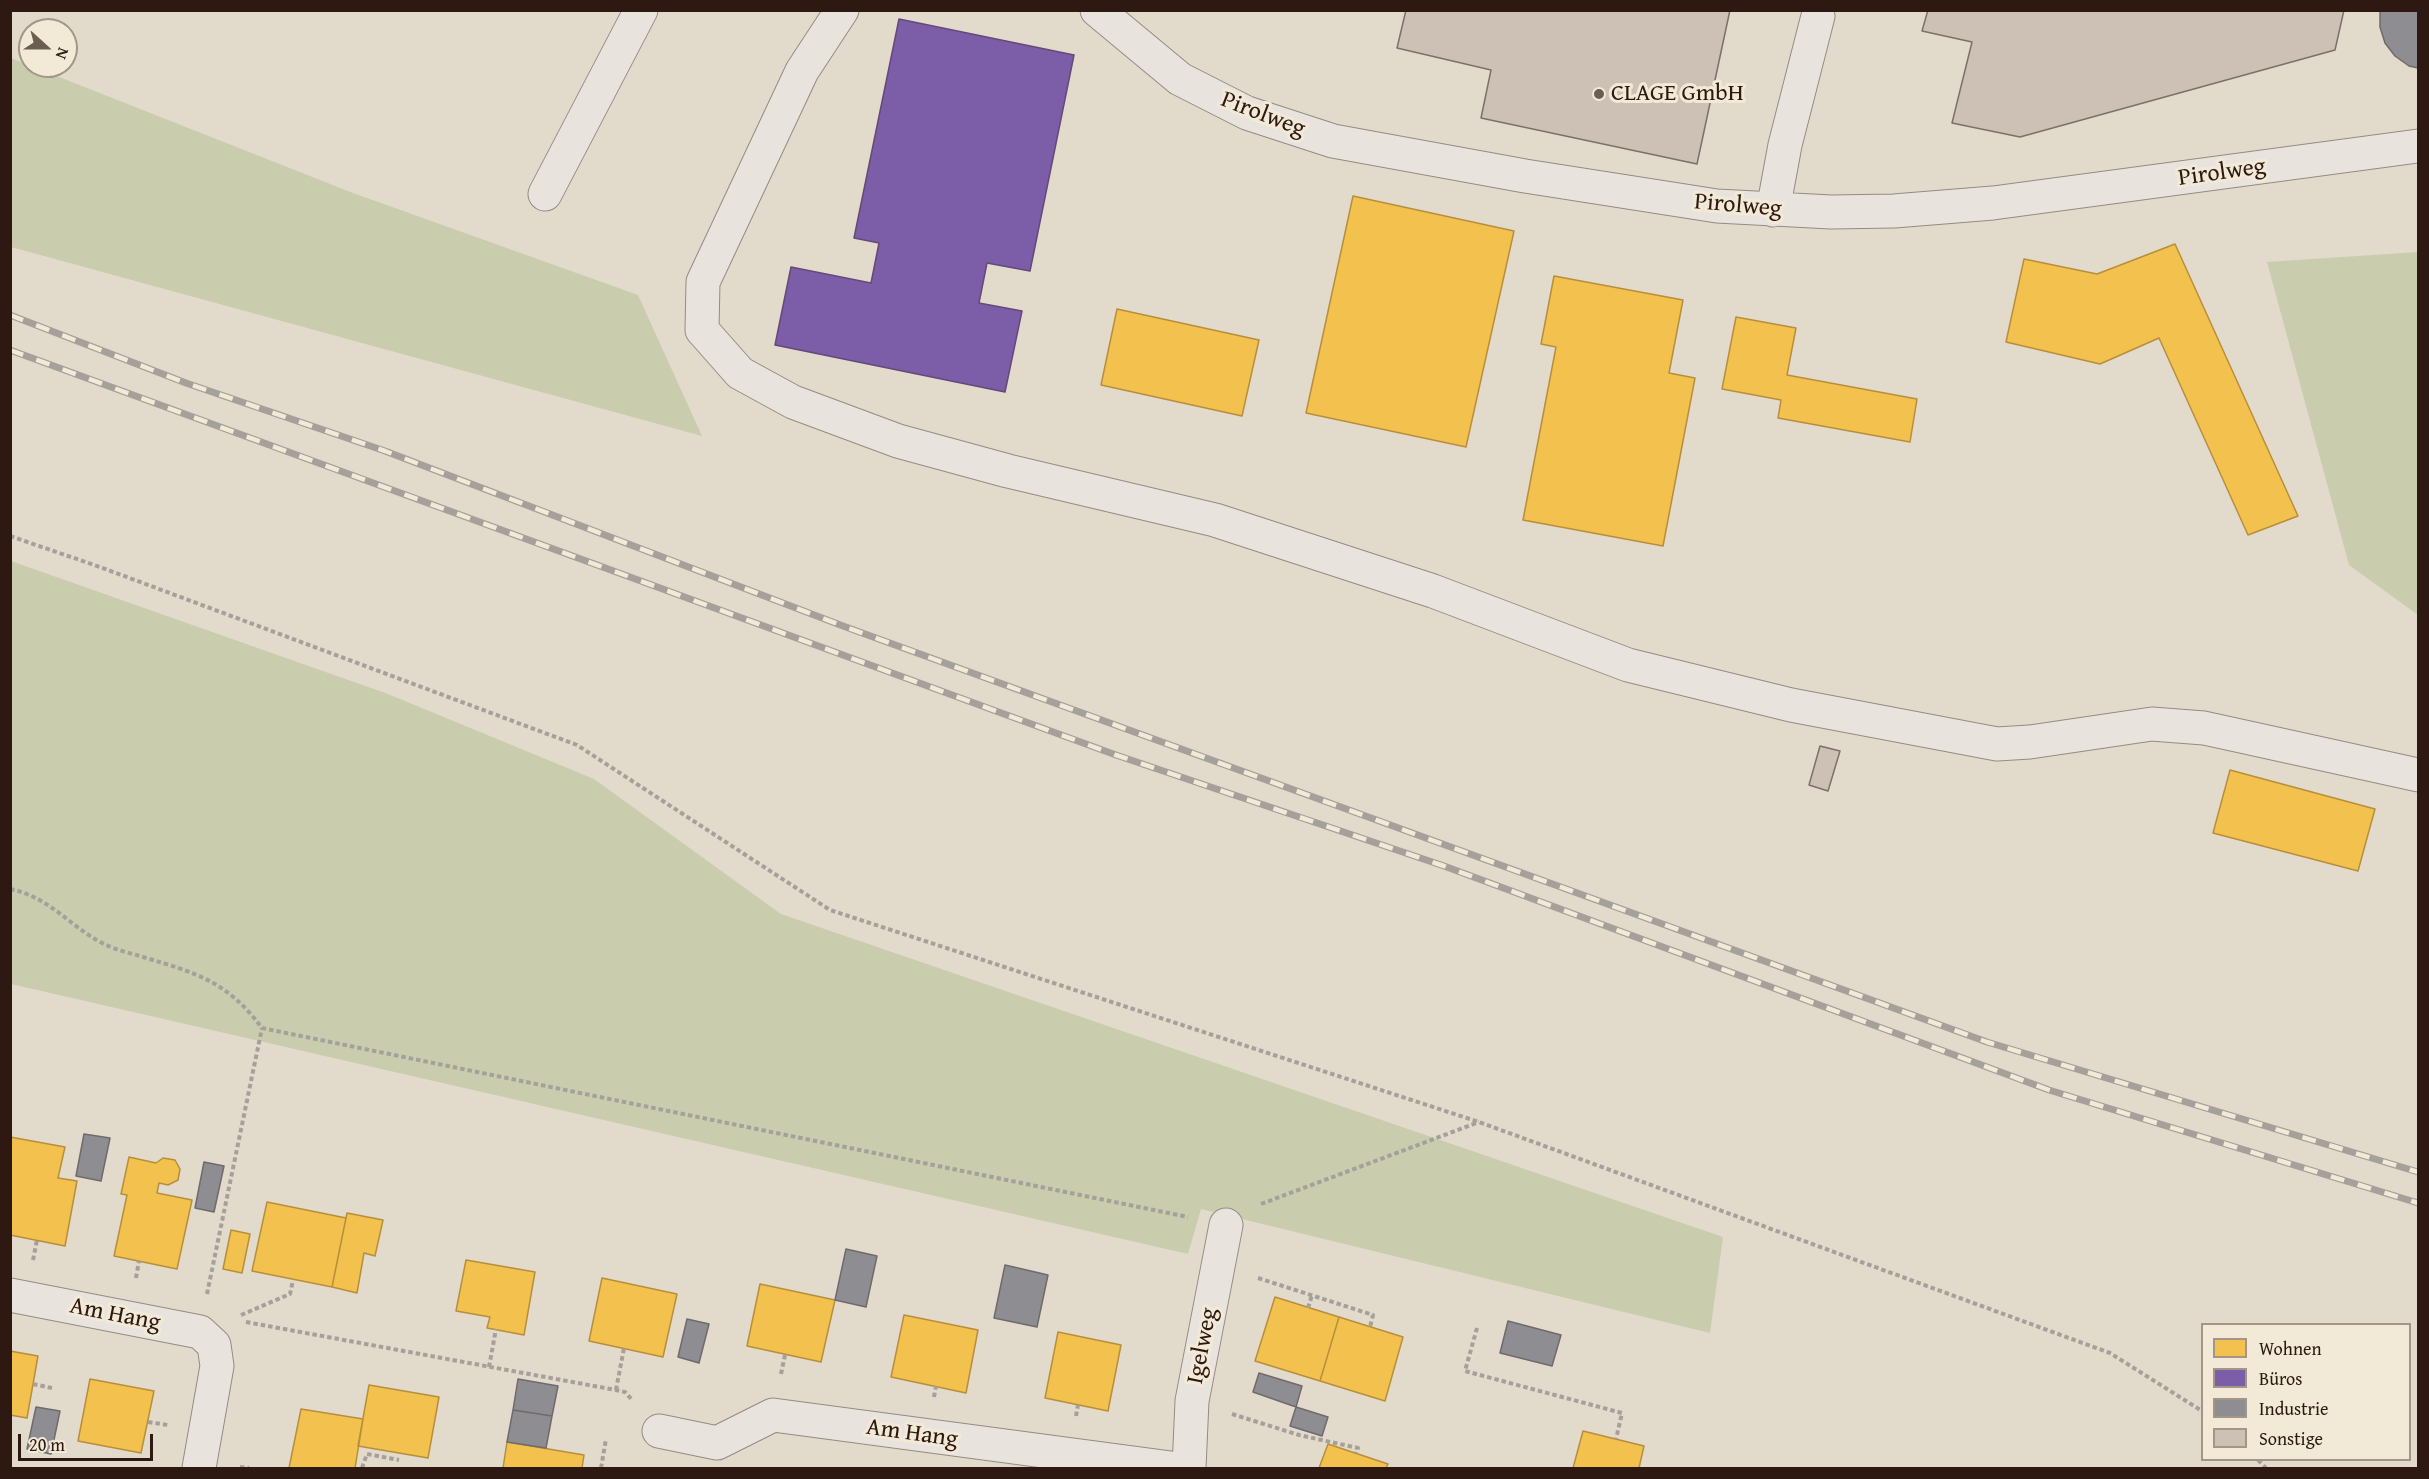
<!DOCTYPE html>
<html>
<head>
<meta charset="utf-8">
<style>
	body { margin:0 }
	#map { position:relative; width:2429px; height:1479px; overflow:hidden; background:#e2dacb; font-family:"Gentium Book Plus",serif }
	canvas { display:block }
	.frame { position:absolute; inset:0; border:12px solid #2d1912; pointer-events:none }
	.legend { position:absolute; left:2201px; top:1323px; width:210px; height:138px; box-sizing:border-box; background:#f2ead7; border:2px solid #a39688; margin:0; padding:8px 10px; list-style:none; font-size:18px; color:#2d1912 }
	.legend li { display:flex; align-items:center; gap:12px; height:30px }
	.legend b { width:30px; border:2px solid #a39688 }
	.north { position:absolute; left:18px; top:18px; width:60px; height:60px; box-sizing:border-box; background:#f2ead7; border:2px solid #a39688; border-radius:50%; rotate:111deg; font-size:16px; font-weight:700; line-height:24px; text-align:center; color:#2d1912 }
	.north::after { content:''; display:block; margin:auto; width:21px; height:27px; background:#6c5d53; clip-path:polygon(50% 0,100% 100%,50% 72%,0 100%) }
	.scale { position:absolute; left:18px; top:1434px; width:135px; height:27px; box-sizing:border-box; border:3px solid #2d1912; border-top:0; padding-left:8px; font-size:18px; line-height:21px; white-space:nowrap; color:#2d1912; -webkit-text-stroke:4px #f2ead7; paint-order:stroke }
</style>
</head>
<body>
<div id="map">
<canvas width="2429" height="1479"></canvas>
<div class="frame"></div>
<ul class="legend">
<li><b style="height:16px;background:#f2c14e"></b>Wohnen</li>
<li><b style="height:16px;background:#7b5ea7"></b>Büros</li>
<li><b style="height:16px;background:#8d8d92"></b>Industrie</li>
<li><b style="height:16px;background:#cdc0b4"></b>Sonstige</li>
</ul>
<div class="north">N</div>
<div class="scale">20 m</div>
</div>
<script>
const g = document.querySelector('canvas').getContext('2d');
g.lineJoin = 'round';
function fillPath(path, color) { g.fillStyle = color; g.fill(path, 'evenodd'); }
function trace(path, color, width, dash) { g.strokeStyle = color; g.lineWidth = width; g.lineCap = dash ? 'butt' : 'round'; g.setLineDash(dash || []); g.stroke(path); }
function write(font, color, halo, rows, align = 'center') {
  g.font = font + ' "Gentium Book Plus",serif'; g.lineWidth = 6; g.setLineDash([]); g.textBaseline = 'middle'; g.strokeStyle = halo; g.fillStyle = color; for (const [text, x, y, turn = 0] of rows) {
    g.save(); g.translate(x, y); g.rotate((+turn || 0) * Math.PI / 180); g.textAlign = isNaN(turn) ? turn : align; if (halo) g.strokeText(text, 0, 0); g.fillText(text, 0, 0); g.restore();
  }
}
const green = new Path2D(`
	M 11,58 L 353,193 L 638,295 L 702,436 L 11,247 Z
	M 2418,252 L 2418,615 L 2349,565 L 2267,262 Z
	M 11,561 L 388,694 L 594,779 L 781,914 L 1723,1237 L 1710,1333 L 1201,1209 L 1188,1254 L 11,984 Z`);
const homes = new Path2D(`
	M 1353,196 L 1514,231 L 1466,447 L 1306,413 Z
	M 2175,244 L 2298,516 L 2248,535 L 2159,338 L 2100,364 L 2006,342 L 2024,259 L 2097,274 Z
	M 1554,276 L 1683,300 L 1669,373 L 1695,378 L 1663,546 L 1523,520 L 1556,347 L 1541,344 Z
	M 1117,309 L 1259,340 L 1242,416 L 1101,385 Z
	M 1736,317 L 1796,328 L 1787,375 L 1917,399 L 1910,442 L 1778,418 L 1781,400 L 1722,389 Z
	M 2230,770 L 2375,809 L 2358,871 L 2213,833 Z
	M 10,1137 L 65,1147 L 58,1178 L 77,1181 L 65,1246 L 10,1235 Z
	M 129,1157 L 156,1163 L 163,1158 L 175,1160 L 180,1169 L 178,1180 L 168,1185 L 159,1183 L 157,1193 L 192,1200 L 177,1269 L 114,1256 L 127,1195 L 121,1194 Z
	M 267,1202 L 346,1218 L 332,1287 L 252,1271 Z
	M 347,1213 L 383,1220 L 375,1256 L 364,1253 L 357,1293 L 332,1287 Z
	M 231,1230 L 250,1234 L 242,1273 L 223,1269 Z
	M 466,1260 L 535,1272 L 524,1335 L 487,1328 L 490,1317 L 456,1311 Z
	M 602,1278 L 677,1294 L 663,1357 L 589,1341 Z
	M 760,1284 L 835,1300 L 821,1362 L 747,1346 Z
	M 1275,1297 L 1339,1317 L 1320,1381 L 1255,1361 Z
	M 904,1315 L 978,1330 L 966,1393 L 891,1377 Z
	M 1339,1317 L 1403,1337 L 1385,1401 L 1320,1381 Z
	M 1058,1332 L 1121,1345 L 1108,1411 L 1045,1398 Z
	M 10,1351 L 38,1356 L 27,1418 L 10,1415 Z
	M 90,1379 L 154,1391 L 141,1453 L 78,1441 Z
	M 369,1385 L 439,1397 L 428,1458 L 358,1446 Z
	M 301,1409 L 363,1419 L 355,1468 L 289,1468 Z
	M 1583,1431 L 1644,1446 L 1639,1468 L 1573,1468 Z
	M 507,1442 L 584,1455 L 582,1468 L 503,1468 Z
	M 1328,1444 L 1388,1464 L 1386,1468 L 1319,1468 Z`);
const offices = new Path2D(`
	M 899,19 L 1074,55 L 1030,271 L 987,263 L 979,303 L 1022,311 L 1005,392 L 775,345 L 791,267 L 871,283 L 879,243 L 854,238 Z`);
const industry = new Path2D(`
	M 2380,10 L 2418,10 L 2418,68 L 2409,66 L 2395,56 L 2385,43 L 2380,27 Z
	M 84,1134 L 110,1138 L 101,1181 L 76,1176 Z
	M 204,1162 L 224,1166 L 214,1212 L 195,1208 Z
	M 846,1249 L 877,1256 L 866,1307 L 835,1300 Z
	M 1005,1265 L 1048,1275 L 1037,1327 L 994,1318 Z
	M 687,1319 L 709,1324 L 699,1363 L 678,1357 Z
	M 1508,1321 L 1561,1335 L 1552,1366 L 1500,1353 Z
	M 1259,1373 L 1302,1386 L 1296,1407 L 1253,1392 Z
	M 518,1379 L 558,1386 L 552,1416 L 513,1410 Z
	M 36,1407 L 60,1411 L 51,1454 L 27,1449 Z
	M 1296,1407 L 1328,1417 L 1322,1436 L 1290,1426 Z
	M 513,1410 L 552,1416 L 546,1448 L 507,1442 Z`);
const building = new Path2D(`
	M 1406,10 L 1730,10 L 1697,164 L 1481,118 L 1491,70 L 1397,48 Z
	M 1928,10 L 2344,10 L 2335,50 L 2020,137 L 1952,123 L 1972,42 L 1922,31 Z
	M 1820,746 L 1840,751 L 1828,791 L 1809,785 Z`);
const path = new Path2D(`
	M 10,536 L 100,567 L 577,745 L 830,910 L 1479,1122 L 2110,1353 L 2202,1411
	M 10,889 C 50,897 70,927 104,944 C 116,950 130,953 143,957 C 196,973 227,981 262,1028 L 1188,1217
	M 1261,1204 L 1479,1122
	M 33,1260 L 37,1240
	M 136,1278 L 139,1261
	M 1258,1278 L 1373,1315 L 1370,1327
	M 207,1294 L 262,1028
	M 1308,1308 L 1312,1295
	M 241,1315 L 290,1294 L 293,1280
	M 246,1322 L 616,1390 L 625,1392 L 633,1401
	M 1477,1328 L 1465,1371 L 1622,1413 L 1616,1439
	M 489,1367 L 496,1329
	M 781,1374 L 785,1355
	M 33,1384 L 52,1388
	M 616,1390 L 624,1348
	M 934,1397 L 936,1386
	M 1232,1414 L 1299,1435 L 1358,1448 L 1356,1453
	M 1076,1416 L 1078,1405
	M 148,1422 L 168,1425
	M 2258,1460 L 2266,1468
	M 240,1467 L 249,1468
	M 362,1468 L 367,1454 L 399,1460
	M 601,1468 L 606,1439`);
const minor = new Path2D(`
	M 842,10 L 802,71 L 703,282 L 702,330 L 740,373 L 793,402 L 898,441 L 1008,471 L 1215,520 L 1433,591 L 1628,665 L 1791,705 L 1997,744 L 2030,742 L 2152,724 L 2204,728 L 2418,775
	M 1097,10 L 1180,79 L 1247,113 L 1333,141 L 1525,176 L 1717,206 L 1831,212 L 1894,211 L 1993,203 L 2418,146
	M 545,194 L 641,10
	M 1773,210 L 1785,145 L 1818,16
	M 10,1295 L 200,1332 L 214,1345 L 217,1366 L 199,1468
	M 659,1431 L 717,1443 L 773,1415 L 1171,1468
	M 1189,1468 L 1192,1401 L 1226,1225`);
const rail = new Path2D(`
	M 10,315 L 186,383 L 385,451 L 843,626 L 1987,1042 L 2418,1172
	M 10,350 L 1116,755 L 1444,866 L 2049,1090 L 2418,1203`);
const markers = [
	[1599,94,6,"#6c5d53"]
];
const poiNames = [
	["CLAGE GmbH",1611,94]
];
const streetNames = [
	["Pirolweg",1263,115,21],
	["Pirolweg",2222,173,-8],
	["Pirolweg",1738,206,5],
	["Am Hang",115,1315,11],
	["Igelweg",1203,1346,-79],
	["Am Hang",912,1434,8]
];
fillPath(green, '#c9cdad');
fillPath(homes, '#f2c14e');
trace(homes, '#b78f3c', 1.5);
fillPath(offices, '#7b5ea7');
trace(offices, '#64497a', 1.5);
fillPath(industry, '#8d8d92');
trace(industry, '#706a6c', 1.5);
fillPath(building, '#cdc0b4');
trace(building, '#7a726a', 1.5);
trace(minor, '#938c83', 35);
trace(path, '#a5a09a', 4, [4.5, 3]);
trace(minor, '#e8e4dd', 33);
trace(rail, '#a5a09a', 7);
trace(rail, '#f2ead7', 4.5, [14]);
for (const [x, y, r, color] of markers) { const dot = new Path2D(); dot.arc(x, y, r, 0, 2 * Math.PI); g.fillStyle = color; g.fill(dot); trace(dot, '#f2ead7', 2); }
write('24px', '#2d1912', '#f2ead7', poiNames, 'left');
write('24px', '#2d1912', '#f2ead7', streetNames);
</script>
</body>
</html>
